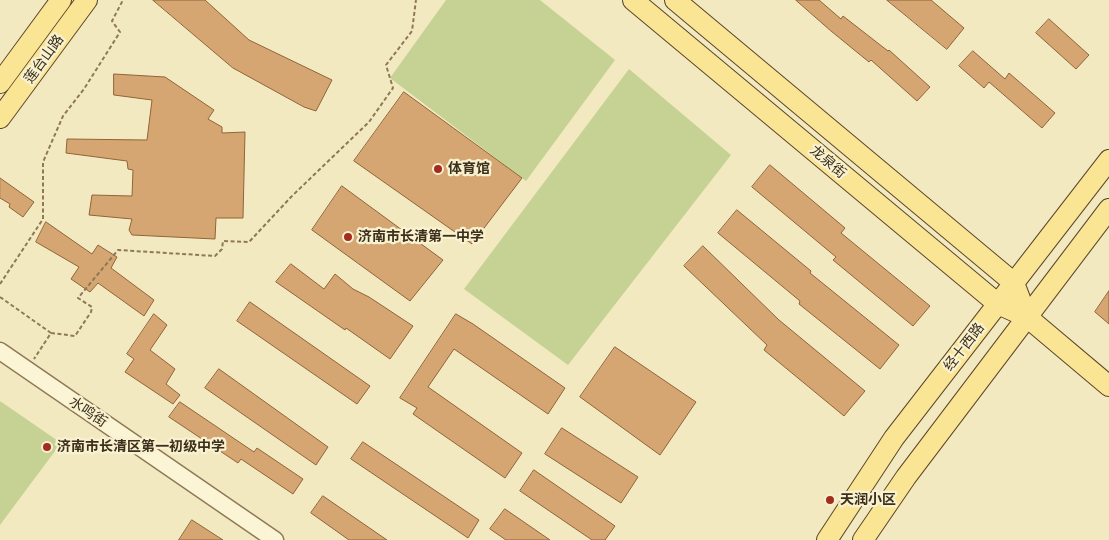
<!DOCTYPE html>
<html>
<head>
<meta charset="utf-8">
<style>
	body { margin:0 }
	canvas { display:block; background:#f3e9c0 }
</style>
</head>
<body>
<canvas width="1109" height="540"></canvas>
<script>
const g = document.querySelector('canvas').getContext('2d');
g.lineJoin = 'round';
function fillPath(path, color) { g.fillStyle = color; g.fill(path, 'evenodd'); }
function trace(path, color, width, dash) { g.strokeStyle = color; g.lineWidth = width; g.lineCap = dash ? 'butt' : 'round'; g.setLineDash(dash || []); g.stroke(path); }
function write(font, color, halo, rows, align = 'center') {
  g.font = font + ' "Crimson Pro","Noto Sans SC",serif'; g.lineWidth = 4.5; g.setLineDash([]); g.textBaseline = 'middle'; g.strokeStyle = halo; g.fillStyle = color; for (const [text, x, y, turn = 0] of rows) {
    g.save(); g.translate(x, y); g.rotate((+turn || 0) * Math.PI / 180); g.textAlign = isNaN(turn) ? turn : align; if (halo) g.strokeText(text, 0, 0); g.fillText(text, 0, 0); g.restore();
  }
}
const green = new Path2D(`
	M 446,0 L 540,0 L 615,60 L 526,181 L 390,78 Z
	M 629,69 L 731,155 L 568,365 L 464,289 Z
	M 0,401 L 61,443 L 0,525 Z`);
const building = new Path2D(`
	M 153,0 L 205,0 L 249,40 L 332,80 L 316,111 L 304,107 L 233,68 Z
	M 796,0 L 819,0 L 841,19 L 843,16 L 888,51 L 889,50 L 930,87 L 917,101 L 871,60 L 869,62 L 831,31 Z
	M 887,0 L 931,0 L 964,28 L 947,49 Z
	M 1049,19 L 1089,55 L 1076,69 L 1036,33 Z
	M 973,51 L 1005,79 L 1009,73 L 1055,113 L 1042,128 L 989,82 L 984,88 L 959,66 Z
	M 114,74 L 165,77 L 214,110 L 208,119 L 222,127 L 222,133 L 245,132 L 243,218 L 216,218 L 215,239 L 132,235 L 129,230 L 132,219 L 89,215 L 92,195 L 132,196 L 133,170 L 128,169 L 127,161 L 66,153 L 67,139 L 147,140 L 152,100 L 114,95 Z
	M 404,92 L 522,178 L 472,244 L 354,161 Z
	M 770,165 L 845,228 L 841,233 L 930,306 L 913,326 L 833,260 L 836,257 L 752,187 Z
	M 0,178 L 34,202 L 23,217 L 9,207 L 10,204 L 0,198 Z
	M 342,186 L 443,260 L 410,301 L 312,230 Z
	M 737,210 L 811,271 L 810,273 L 899,345 L 880,369 L 799,304 L 800,301 L 718,233 Z
	M 46,222 L 92,254 L 98,245 L 117,257 L 111,268 L 154,300 L 144,316 L 98,283 L 90,292 L 71,279 L 79,267 L 36,242 Z
	M 703,246 L 779,320 L 865,391 L 844,416 L 764,350 L 767,345 L 684,266 Z
	M 291,264 L 324,289 L 335,274 L 353,289 L 369,297 L 413,326 L 390,359 L 346,328 L 345,330 L 276,282 Z
	M 1109,291 L 1109,324 L 1095,312 Z
	M 250,302 L 370,386 L 357,404 L 237,321 Z
	M 154,314 L 167,325 L 150,350 L 175,369 L 166,384 L 180,395 L 173,404 L 125,372 L 134,359 L 127,354 Z
	M 456,314 L 473,324 L 565,388 L 548,414 L 454,349 L 428,387 L 522,453 L 505,478 L 413,414 L 417,408 L 400,398 Z
	M 615,347 L 696,402 L 660,455 L 580,397 Z
	M 219,369 L 328,447 L 316,465 L 205,388 Z
	M 180,402 L 254,452 L 257,448 L 303,479 L 293,494 L 241,459 L 238,463 L 169,417 Z
	M 562,428 L 638,477 L 621,503 L 545,454 Z
	M 363,442 L 479,520 L 468,538 L 351,459 Z
	M 534,470 L 615,526 L 605,540 L 592,540 L 520,491 Z
	M 323,496 L 387,540 L 349,540 L 311,513 Z
	M 505,509 L 550,540 L 506,540 L 490,529 Z
	M 192,520 L 223,540 L 179,540 Z`);
const path = new Path2D(`
	M 0,284 L 43,219 L 43,162 L 63,116 L 84,89 L 120,32 L 112,21 L 123,0
	M 0,297 L 51,333 L 34,359
	M 51,333 L 75,336 L 91,312 L 92,307 L 78,298 L 118,250 L 215,256 L 222,249 L 223,241 L 249,242 L 291,197 L 369,122 L 393,88 L 386,65 L 412,31 L 416,0`);
const minor = new Path2D(`
	M 0,351 L 275,540`);
const major = new Path2D(`
	M 633,0 L 998,304 L 1027,317 L 1109,386
	M 675,0 L 1014,283 L 1027,317
	M 0,83 L 61,0
	M 0,118 L 87,0
	M 827,540 L 894,438 L 1109,160
	M 863,540 L 906,477 L 1109,209`);
const markers = [
	[438,169,5,"#a42b1f"],
	[348,237,5,"#a42b1f"],
	[47,447,5,"#a42b1f"],
	[830,500,5,"#a42b1f"]
];
const streetNames = [
	["莲台山路",44,59,-54],
	["龙泉街",828,162,40],
	["经十西路",964,347,-52],
	["水鸣街",88,412,34]
];
const poiNames = [
	["体育馆",448,169],
	["济南市长清第一中学",358,237],
	["济南市长清区第一初级中学",57,447],
	["天润小区",840,500]
];
fillPath(green, '#c5d293');
fillPath(building, '#d5a572');
trace(building, '#906439', 1);
trace(minor, '#8e7956', 19);
trace(major, '#5c462b', 22);
trace(path, '#8e7956', 2, [4, 2.5]);
trace(minor, '#fcf5d5', 16);
trace(major, '#fae594', 20);
for (const [x, y, r, color] of markers) { const dot = new Path2D(); dot.arc(x, y, r, 0, 2 * Math.PI); g.fillStyle = color; g.fill(dot); trace(dot, '#f9f2d1', 2); }
write('14px', '#3c2f1c', '#f9f2d1', streetNames);
write('bold 14px', '#3c2f1c', '#f9f2d1', poiNames, 'left');
</script>
</body>
</html>
